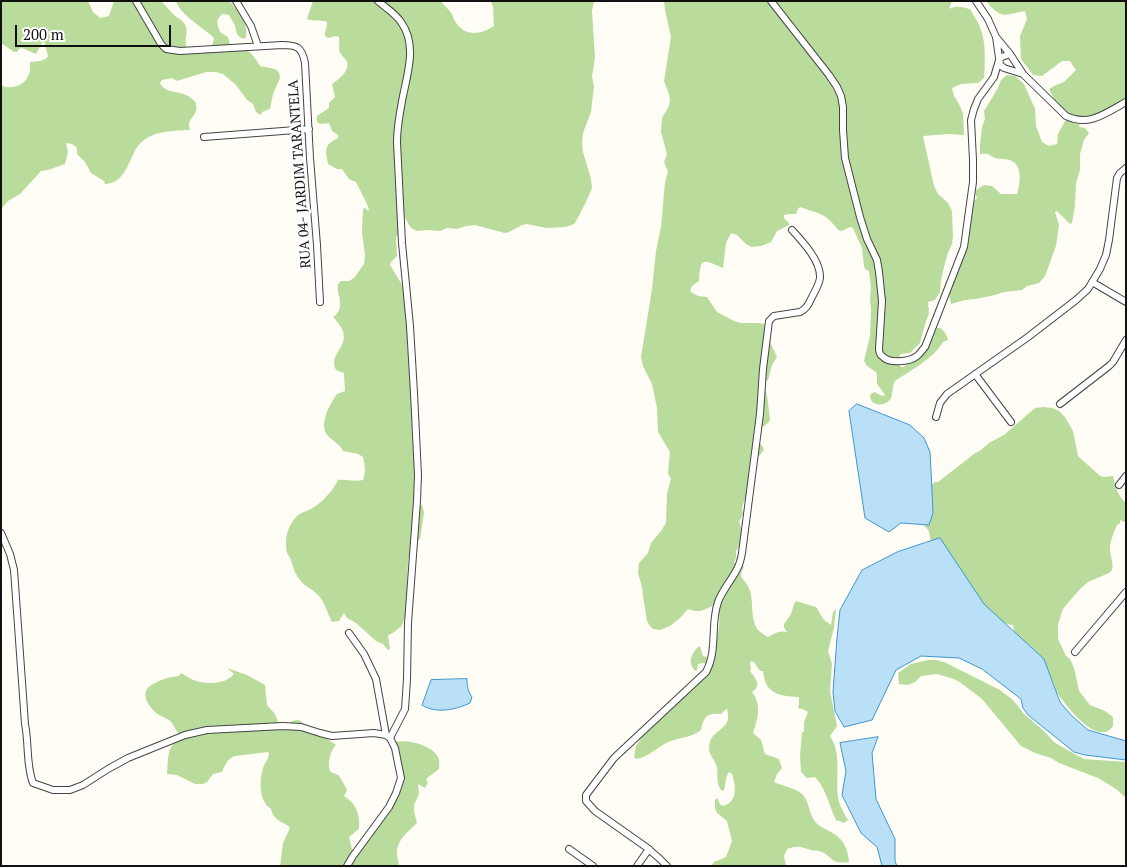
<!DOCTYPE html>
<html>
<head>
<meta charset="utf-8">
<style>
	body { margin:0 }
	#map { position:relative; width:1127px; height:867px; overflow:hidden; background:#fffdf5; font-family:"PT Serif",serif }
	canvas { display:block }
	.frame { position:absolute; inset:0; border:2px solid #111; pointer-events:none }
	.scale { position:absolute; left:15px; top:25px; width:156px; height:22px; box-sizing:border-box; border:2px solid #111; border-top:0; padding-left:6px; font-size:15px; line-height:18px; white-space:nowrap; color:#111; -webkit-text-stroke:4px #fff; paint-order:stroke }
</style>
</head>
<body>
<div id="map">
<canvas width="1127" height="867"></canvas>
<div class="frame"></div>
<div class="scale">200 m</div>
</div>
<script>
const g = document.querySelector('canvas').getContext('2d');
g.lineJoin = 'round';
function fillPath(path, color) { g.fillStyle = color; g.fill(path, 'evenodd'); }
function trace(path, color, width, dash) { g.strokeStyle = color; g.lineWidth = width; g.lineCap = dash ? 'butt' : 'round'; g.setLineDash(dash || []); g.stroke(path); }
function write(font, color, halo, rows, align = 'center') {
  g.font = font + ' "PT Serif",serif'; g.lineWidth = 5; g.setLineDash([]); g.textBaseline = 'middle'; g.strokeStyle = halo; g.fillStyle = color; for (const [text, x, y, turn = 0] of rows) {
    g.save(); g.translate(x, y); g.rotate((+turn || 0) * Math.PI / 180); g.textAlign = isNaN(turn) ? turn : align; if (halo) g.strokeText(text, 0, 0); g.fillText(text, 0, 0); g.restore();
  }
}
const forest = new Path2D(`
	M 1,1 L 88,1 L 93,12 L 100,18 L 109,16 L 114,1 L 161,1 C 166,6 170,11 175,16 C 178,18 182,20 184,23 C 191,32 181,42 189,50 C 194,55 200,54 207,52 L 212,46 L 214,38 C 204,28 180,15 176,1 L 230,1 C 238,12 249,23 246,37 L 244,39 C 236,36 237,33 235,26 C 233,22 231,18 229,15 L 222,14 C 215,21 217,23 220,32 L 228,37 L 230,44 C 246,49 251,50 260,66 L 275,69 L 279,72 L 280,78 L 273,94 L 270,109 L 262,112 L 261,115 L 256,112 L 253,104 L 247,100 L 236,85 L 223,74 L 216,72 L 206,72 L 177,81 L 172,78 L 162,80 L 160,83 C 165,93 177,91 186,95 C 190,97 193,99 196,103 C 196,103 197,110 196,111 C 193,119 187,119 190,130 C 174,131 158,130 144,140 C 128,151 130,183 105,184 L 104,181 L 91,173 L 85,162 L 77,154 L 77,148 L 72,144 L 67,143 L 66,144 L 68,152 L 65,164 L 48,170 L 41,171 L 20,194 L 8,201 L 1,209 L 1,85 C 9,90 23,86 27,78 C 31,73 30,67 30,62 C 37,61 45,62 48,56 L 44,42 L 42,43 L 36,54 L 22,48 L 19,49 L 17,52 L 14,52 L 1,43 Z
	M 313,1 L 441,1 C 444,6 449,9 452,14 C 453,16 453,19 455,21 C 464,37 481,35 494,26 L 493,7 L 491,1 L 594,1 L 592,11 L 595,57 L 592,77 L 594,86 L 591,112 L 583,133 L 582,143 L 583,152 L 591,179 L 592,188 L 586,202 L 575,223 L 572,225 L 565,227 L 546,228 L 527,224 L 522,225 L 509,232 L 505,233 L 475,225 L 466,226 L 457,229 L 447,228 L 440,231 L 429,230 L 417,231 L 411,228 L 403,215 L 399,234 L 396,237 L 397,256 L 391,262 L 390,265 L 401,283 L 405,297 L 408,320 L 407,338 L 407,347 L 412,364 L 419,509 L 422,504 L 424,513 L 420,539 L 418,541 L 415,540 L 414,541 C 412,548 408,556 408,564 C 406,582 410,611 401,627 C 396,629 394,634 388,635 L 390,649 L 388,650 L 383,644 L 376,641 L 356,623 L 347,618 L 344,613 L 339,621 L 332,622 C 327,613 325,602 318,595 C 313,589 305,587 300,580 C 295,574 293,567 291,560 C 290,557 288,555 287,553 C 284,540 287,527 296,517 C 300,513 304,512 309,510 C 320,505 333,491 338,480 C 347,479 353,482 363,480 C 366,473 365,465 363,457 L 358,454 L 343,451 C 340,444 334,442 329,437 C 317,426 330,404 337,394 L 345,391 L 344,373 L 336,370 C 335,369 334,364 334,362 C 335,351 347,346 343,331 C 341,326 336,321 333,316 L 335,316 C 346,304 336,296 338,284 L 341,281 L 349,281 L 354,278 L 364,264 L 365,255 L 362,232 L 363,209 L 365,208 L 368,211 L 369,210 L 367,204 L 356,182 L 349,179 L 342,169 L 337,169 L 328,164 C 325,149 324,145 338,138 L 338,135 L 332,131 L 329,123 C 321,124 315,126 317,116 L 329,108 L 329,103 L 335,97 L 332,84 C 338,80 350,71 347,62 C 346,59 342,56 340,53 C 338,48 340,42 339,37 L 336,36 L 328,38 L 325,36 C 324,31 328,27 327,22 C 320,19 314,22 307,19 Z
	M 664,1 L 952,1 L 949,9 C 955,5 963,7 970,9 C 974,16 979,23 981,30 C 986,43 985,64 984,78 L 978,83 L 961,84 L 952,88 L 954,96 L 959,104 L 963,113 L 964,135 L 948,134 L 923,136 L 934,186 L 938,194 L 948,203 L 952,211 L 953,236 L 952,244 L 948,253 L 945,263 L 941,280 L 940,292 L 935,300 L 928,302 L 929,314 L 926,321 L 920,343 L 910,353 L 900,354 L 899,364 L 901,367 L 904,367 L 921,353 L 933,333 L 937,328 L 940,328 C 944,330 947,335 948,340 L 943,342 C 934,358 910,371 895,381 C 892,386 893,393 891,398 C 887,406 870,408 870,395 L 874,392 L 883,396 L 885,395 L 877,384 L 877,376 L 876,372 L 867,366 L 864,361 L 870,336 L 871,309 L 870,299 L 871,288 L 869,271 L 865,269 L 864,266 L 862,248 L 853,228 L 850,227 L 842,231 L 838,230 C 826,213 819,214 800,207 L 798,209 L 796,214 L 789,214 L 784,215 L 784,218 L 789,223 L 789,225 L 777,231 L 771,242 L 761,246 L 751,247 L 746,244 L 737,235 L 731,233 L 726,243 L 723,268 C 703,259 700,257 699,281 C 695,284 689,286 691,292 L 698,296 L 707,297 L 717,312 L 734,321 L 741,323 L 759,323 L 764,324 L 766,333 L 777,357 L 772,365 L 768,380 L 763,383 L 767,395 L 770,420 L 769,422 L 760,429 L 758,440 L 763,447 L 764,450 L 754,462 L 747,494 L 742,507 L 743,514 L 739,522 L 742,530 L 741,544 L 736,551 L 736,558 L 734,562 L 735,563 L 744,567 C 737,579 744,577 749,588 C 754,599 750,615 756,627 C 759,632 763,634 768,637 C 774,634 779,630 787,632 L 784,627 L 784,624 L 791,614 L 794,604 L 796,601 L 816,607 L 824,620 L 831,625 L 833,612 L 836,609 L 834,628 L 828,651 L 832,664 L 830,691 L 837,726 L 830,736 C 843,755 834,781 839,802 C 841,808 845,815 848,820 L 844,823 L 836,820 C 829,806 827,790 815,777 L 807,778 L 801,772 L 800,755 L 802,732 L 804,732 L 804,722 L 808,712 L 805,710 L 798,708 L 799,704 L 799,697 C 779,696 765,694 763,671 L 760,671 L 754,662 L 751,661 L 750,663 L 751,668 L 750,671 C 756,679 762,685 752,692 C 762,705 758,718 753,733 L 761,740 L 765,754 L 779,759 L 782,768 L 777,774 L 774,782 C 783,786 796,788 803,795 C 809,801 809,813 814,820 C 817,825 823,828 829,831 C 842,837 848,847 849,862 C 829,865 833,855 819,851 C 817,850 814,851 811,850 C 800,847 799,845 787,849 L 784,856 L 786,866 L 711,866 L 714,862 L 726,857 L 732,841 L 727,821 L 717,813 L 715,808 L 715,800 L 717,798 L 720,804 L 723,806 C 738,802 736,786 732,774 L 729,772 C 725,777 726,784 724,790 L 722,791 C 716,785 718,776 717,768 C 716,759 706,755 710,742 C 714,728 733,730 727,709 L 726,709 L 721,714 C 706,713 704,717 701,730 C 693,737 682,737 671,741 C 659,745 650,757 636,759 L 634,757 L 636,746 L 643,735 L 664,713 L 687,694 L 708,672 L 708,666 L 704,663 L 698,664 L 697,670 L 695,671 C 687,662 691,654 699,646 L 700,647 L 703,656 L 707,657 C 717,648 724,615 716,604 C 706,609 700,614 688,609 L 680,618 L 670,626 L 660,630 L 653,629 L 650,626 L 647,621 L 643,596 L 642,587 L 638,573 L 639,563 L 648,553 L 651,543 L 661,531 L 666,523 L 667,494 L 671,478 L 669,476 L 668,473 L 670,452 L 658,432 L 657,408 L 652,384 L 643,366 L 641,357 L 652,289 L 656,251 L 661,227 L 665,182 L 668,172 L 664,162 L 667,154 L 661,132 L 662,118 L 669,106 L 670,101 L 669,94 L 664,81 L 671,37 L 665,10 Z
	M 986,1 L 1126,1 L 1126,98 L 1104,113 L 1079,125 L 1079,127 L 1085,128 L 1089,133 L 1084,140 L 1080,154 L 1080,170 L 1076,183 L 1075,205 L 1072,223 L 1070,224 L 1057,211 L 1055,212 L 1059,225 L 1056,246 L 1045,276 L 1039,283 L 1027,286 L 1022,290 L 1004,292 L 995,295 L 976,299 L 965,300 L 951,304 L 949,294 L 973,202 L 977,198 L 975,193 L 976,190 L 984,185 L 992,186 L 1001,194 L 1017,194 C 1020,184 1023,167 1012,161 C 1006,158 1001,160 995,158 C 987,155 992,153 980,154 L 980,145 L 982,127 L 985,119 L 984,111 L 998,88 L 1001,80 L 1007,75 L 1015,76 L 1024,84 L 1035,109 L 1036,126 L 1042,142 L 1049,146 L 1057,144 L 1058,134 L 1066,119 L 1057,105 L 1049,89 L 1056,85 L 1064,82 L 1076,70 L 1070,61 L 1062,61 L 1042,76 L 1033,75 L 1021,59 L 1020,36 L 1027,19 L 1025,11 C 1003,15 1002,20 986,1 Z
	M 1043,407 L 1052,408 L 1059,411 L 1065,417 L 1073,431 L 1078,456 L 1100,476 L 1104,477 L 1113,476 C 1116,487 1117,495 1126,503 L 1126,523 L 1120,520 L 1120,523 L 1117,525 C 1114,532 1110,541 1110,549 C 1110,557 1114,562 1112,570 L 1109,573 L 1088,582 L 1079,590 L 1063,609 L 1058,624 L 1058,639 L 1066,656 L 1070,659 L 1074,668 L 1079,691 L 1090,705 L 1105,711 L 1113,717 L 1113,726 C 1111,728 1110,730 1108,731 C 1091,739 1066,705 1058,694 C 1055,690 1055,684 1052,680 C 1047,670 1041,659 1034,650 C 1026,638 1016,644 1013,625 L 999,622 L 931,542 L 929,531 L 923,524 L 929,487 L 935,482 L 938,482 L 974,454 L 981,450 L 989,443 L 1004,435 L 1035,408 Z
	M 928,660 L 936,660 L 944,662 L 1000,690 L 1013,700 L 1024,714 L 1043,730 L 1054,742 L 1069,751 L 1084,759 L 1126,762 L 1126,798 L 1116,789 L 1098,778 L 1059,763 L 1051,758 L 1035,753 L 1021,746 L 982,699 L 961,683 L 954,679 L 937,674 L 921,676 L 915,682 L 908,685 L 899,684 L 898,673 L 911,664 Z
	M 227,668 L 247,675 L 265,685 L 267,705 L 275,714 L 278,722 L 287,724 C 303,714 300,725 314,730 L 313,727 L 323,736 L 336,745 C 331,749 326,766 331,772 C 333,773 336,774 338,775 C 342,779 344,785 347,790 L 344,796 C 357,804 360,815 359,829 L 349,837 L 352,849 L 354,850 L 386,813 L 400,779 L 395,742 C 407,739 432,745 438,757 C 440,761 439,765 439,769 L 427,778 L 426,780 L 428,782 L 425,788 L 418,784 L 419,794 L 414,805 L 414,811 L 417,823 C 409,831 396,840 397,854 C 397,858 399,861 399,866 L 280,866 L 283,843 L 290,828 C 286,823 278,822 274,816 C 272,814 272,811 271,809 C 267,805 268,808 265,803 C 259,794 260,778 263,768 C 265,762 269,759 269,753 L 268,752 L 235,756 C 227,759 225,765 222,772 L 213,774 L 207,782 L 203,784 L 195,784 L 177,775 L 167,774 C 168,764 167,751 173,744 C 176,739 179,739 181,733 L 178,733 C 175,729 173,723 169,720 C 166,718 162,717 159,715 C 150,709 139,694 150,686 C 159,680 168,677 179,676 L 181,673 C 184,675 188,677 191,679 C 204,685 225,685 234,674 Z`);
const water = new Path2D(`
	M 857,404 L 910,425 L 924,438 L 930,452 L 932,490 L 933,513 L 929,525 L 901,523 L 889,532 L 865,518 L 849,411 Z
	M 940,538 L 984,604 L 1044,659 L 1060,702 L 1071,715 L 1088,730 L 1126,741 L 1126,760 L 1085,755 L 1074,752 L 1028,715 L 1023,708 L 1021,699 L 982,669 L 959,658 L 921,656 L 896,670 L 872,720 L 844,727 L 835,711 L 833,692 L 837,638 L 840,610 L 862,570 L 897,552 Z
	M 467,679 C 467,686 468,692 472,697 L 470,703 C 455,710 436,714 422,705 L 431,680 Z
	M 878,737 L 872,753 L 876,799 L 895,839 L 895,861 L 897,866 L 882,866 L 877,847 L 861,833 L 842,795 L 846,771 L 840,743 Z`);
const minor = new Path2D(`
	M 136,1 L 161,44 L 166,49 L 180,51 L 282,45 C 297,45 302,47 305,63 L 310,158 L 317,245 L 320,302
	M 236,1 L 251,26 L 258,46
	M 378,1 C 386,8 395,13 401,22 C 417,44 408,72 403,96 C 400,112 397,126 397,142 L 402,243 L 410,326 L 414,393 L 418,475 L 417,501 L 408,623 L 407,679 L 405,709 L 390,738
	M 771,1 L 829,75 L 837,87 L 841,96 L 843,107 L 843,130 L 845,158 L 860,217 L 867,239 L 877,260 L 879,272 L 882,301 L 879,349 C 879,351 880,355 882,356 C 889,364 909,362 917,356 C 920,354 922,350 925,347 L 964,247 L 973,182 L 973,160 L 971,120 L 974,109 L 978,99 L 994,77 L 999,60 L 1002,57 L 1010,54
	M 976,1 L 988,19 L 996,37 L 1000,65 L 1004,68 L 1023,74
	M 996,37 L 1010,54 L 1023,74 L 1066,116 C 1089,127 1106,113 1126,102
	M 204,137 L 309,129
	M 1092,282 L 1126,302
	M 975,374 L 1011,422
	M 1060,404 L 1109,366 L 1113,362 L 1126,340
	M 936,417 L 940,403 L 947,394 L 1028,337 L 1076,300 L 1088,289 L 1100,269 L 1106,255 L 1109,240 L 1117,178 L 1120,173 L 1126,168
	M 1119,485 L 1126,476
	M 1,533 L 10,554 L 14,570 L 25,724 C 29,743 26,766 33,783 L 53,790 L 70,790 L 83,785 L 108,769 L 128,758 L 185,735 L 207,730 L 283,726 L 301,727 L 320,733 L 332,736 L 374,733 L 386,735 L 390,738 L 395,748 L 401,778 L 396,793 L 389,807 L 353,856 L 347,866
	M 349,633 L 364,654 L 376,679 L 386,735
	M 1075,652 L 1126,592
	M 569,849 L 593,866
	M 637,866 L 649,849
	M 667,866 L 660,859 L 646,847 L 595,811 L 586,801 L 586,795 L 614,758 L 706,672 C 718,650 710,625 718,602 C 722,591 730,582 736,571 C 739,566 741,559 742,553 L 760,414 L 763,369 L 769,321 L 774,316 L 800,312 C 807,309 809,303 812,297 C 815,291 819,285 820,278 C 821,261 803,242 792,230`);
const streetNames = [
	["RUA 04- JARDIM TARANTELA",300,174,-94]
];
fillPath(forest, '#b9dc9c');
fillPath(water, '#b9e0f7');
trace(water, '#3f96cf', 1);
trace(minor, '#444', 8);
trace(minor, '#fff', 6);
write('14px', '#111', '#fff', streetNames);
</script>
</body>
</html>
